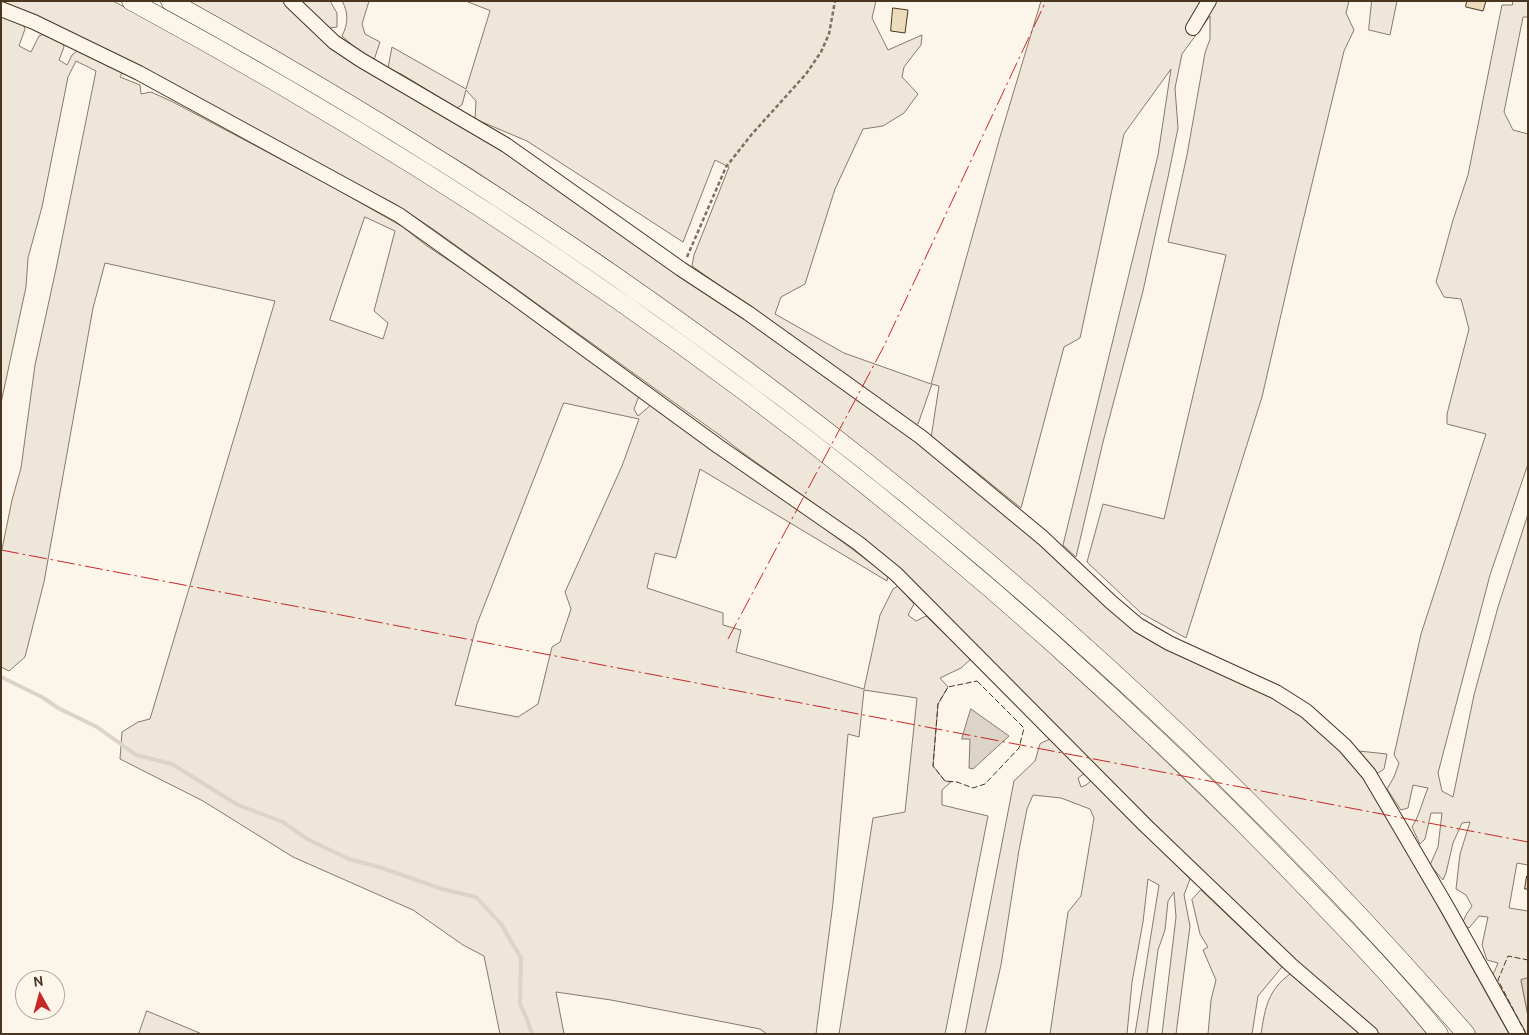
<!DOCTYPE html>
<html>
<head>
<meta charset="utf-8">
<style>
	body { margin:0 }
	#map { position:relative; width:1529px; height:1035px; overflow:hidden; background:#fbf6e9; font-family:Cabin,sans-serif }
	canvas { display:block }
	.frame { position:absolute; inset:0; border:2px solid #4a3520; pointer-events:none }
	.north { position:absolute; left:15px; top:970px; width:50px; height:50px; box-sizing:border-box; background:#fbf6e9; border:1px solid #b4a999; border-radius:50%; rotate:353deg; font-size:14px; font-weight:700; line-height:20px; text-align:center; color:#4a3520 }
	.north::after { content:''; display:block; margin:auto; width:18px; height:22px; background:#c62828; clip-path:polygon(50% 0,100% 100%,50% 72%,0 100%) }
</style>
</head>
<body>
<div id="map">
<canvas width="1529" height="1035"></canvas>
<div class="frame"></div>
<div class="north">N</div>
</div>
<script>
const g = document.querySelector('canvas').getContext('2d');
g.lineJoin = 'round';
function fillPath(path, color) { g.fillStyle = color; g.fill(path, 'evenodd'); }
function trace(path, color, width, dash) { g.strokeStyle = color; g.lineWidth = width; g.lineCap = dash ? 'butt' : 'round'; g.setLineDash(dash || []); g.stroke(path); }
const green = new Path2D(`
	M 1,1 L 113,1 L 187,40 L 271,88 L 451,197 L 639,325 L 743,401 L 816,457 L 951,565 L 1038,642 L 1146,742 L 1263,855 L 1374,971 L 1427,1034 L 1380,1034 L 1307,971 L 1202,871 L 1071,741 L 955,623 L 900,571 L 860,536 L 743,453 L 725,439 L 433,229 L 395,204 L 37,16 Z
	M 189,1 L 282,1 L 301,18 L 456,122 L 532,170 L 628,239 L 864,402 L 946,464 L 1014,520 L 1098,598 L 1263,692 L 1305,719 L 1330,741 L 1355,768 L 1376,795 L 1509,1034 L 1476,1034 L 1453,1007 L 924,499 L 829,422 L 720,340 L 604,257 L 472,169 L 305,68 Z
	M 302,1 L 330,1 L 337,13 L 337,27 L 330,28 Z
	M 342,1 L 369,1 L 362,24 L 365,34 L 380,42 L 374,60 L 360,52 L 342,36 C 348,24 349,13 342,1 Z
	M 466,1 L 876,1 L 872,18 L 888,50 L 922,35 L 921,45 L 904,67 L 902,77 L 918,94 L 904,113 L 883,126 L 863,129 L 835,189 L 805,284 L 781,297 L 775,314 L 844,353 L 931,384 L 1000,137 L 1041,1 L 1349,1 L 1346,13 L 1354,30 L 1344,51 L 1295,254 L 1262,397 L 1186,638 L 1141,613 L 1087,562 L 1103,504 L 1164,519 L 1226,255 L 1168,242 L 1187,155 L 1205,53 L 1210,39 L 1210,16 L 1182,54 L 1175,88 L 1178,128 L 1168,177 L 1143,291 L 1103,442 L 1076,557 L 1063,545 L 1158,155 L 1171,69 L 1124,134 L 1080,338 L 1064,347 L 1021,508 L 954,454 L 931,438 L 939,386 L 932,384 L 918,424 L 913,425 L 692,266 L 694,255 L 729,167 L 715,160 L 683,242 L 527,141 L 475,119 L 476,101 L 466,90 L 462,105 L 457,108 L 403,75 L 388,68 L 392,47 L 466,89 L 490,11 Z
	M 1372,1 L 1397,1 L 1390,35 L 1369,30 Z
	M 1513,1 L 1528,1 L 1528,17 L 1523,17 L 1504,112 L 1513,130 L 1528,134 L 1528,464 L 1490,575 L 1438,773 L 1442,791 L 1453,797 L 1474,695 L 1498,607 L 1528,514 L 1528,865 L 1517,863 L 1509,908 L 1528,911 L 1528,978 L 1521,981 L 1528,1016 L 1528,1034 L 1523,1034 L 1492,977 L 1498,963 L 1487,960 L 1482,945 L 1488,917 L 1479,916 L 1469,928 L 1462,924 L 1466,915 L 1472,906 L 1466,895 L 1456,889 L 1460,854 L 1470,822 L 1462,823 L 1453,843 L 1446,873 L 1443,880 L 1430,865 L 1438,847 L 1442,813 L 1431,813 L 1425,839 L 1420,844 L 1412,827 C 1420,814 1422,802 1428,788 L 1413,785 L 1408,808 L 1401,810 L 1387,789 L 1394,777 L 1399,763 L 1394,755 L 1421,634 L 1486,434 L 1447,424 L 1447,414 L 1469,329 L 1461,299 L 1444,297 L 1436,282 L 1453,220 L 1468,175 L 1502,5 L 1512,5 Z
	M 1,15 L 23,24 L 25,29 L 19,46 L 31,52 L 39,36 L 44,34 L 63,43 L 64,47 L 59,60 L 67,65 L 72,55 L 77,51 L 83,53 L 122,73 L 120,77 L 140,85 L 141,94 L 151,92 L 173,102 L 333,187 L 403,227 L 427,246 L 486,285 L 639,396 L 634,409 L 638,416 L 652,404 L 792,504 L 888,576 L 887,581 L 700,469 L 676,558 L 655,553 L 647,588 L 723,613 L 723,625 L 741,630 L 736,652 L 864,689 L 880,615 L 893,589 L 898,586 L 914,604 L 908,615 L 916,621 L 926,616 L 971,659 L 961,668 L 940,678 L 948,687 L 938,704 L 933,766 L 945,781 L 951,782 L 942,790 L 942,805 L 988,816 L 945,1034 L 839,1034 L 873,818 L 905,812 L 917,698 L 864,690 L 859,737 L 848,734 L 833,903 L 816,1034 L 767,1034 L 760,1029 L 611,1000 L 556,992 L 564,1034 L 500,1034 L 484,956 L 463,945 L 413,910 L 293,857 L 203,801 L 120,759 L 122,732 L 138,722 L 150,719 L 275,301 L 105,263 L 93,308 L 44,582 L 25,657 L 9,671 L 1,667 L 1,554 L 12,500 L 21,468 L 35,365 L 56,269 L 96,71 L 76,61 L 68,77 L 42,207 L 28,258 L 26,287 L 1,403 ZM 365,217 L 395,231 L 374,311 L 388,323 L 383,339 L 330,320 ZM 564,403 L 639,419 L 622,466 L 565,592 L 571,609 L 560,642 L 552,647 L 538,704 L 518,717 L 455,705 L 477,624 Z
	M 1051,739 L 1085,773 L 1078,778 L 1081,787 L 1086,785 L 1092,780 L 1190,879 L 1184,895 L 1190,926 L 1176,1034 L 1162,1034 L 1176,917 L 1174,892 L 1168,901 L 1165,930 L 1158,950 L 1147,1034 L 1135,1034 L 1159,885 L 1148,879 L 1143,922 L 1132,982 L 1127,1034 L 1050,1034 L 1068,912 L 1081,896 L 1094,818 L 1090,809 L 1061,798 L 1033,795 L 1027,809 L 1019,850 L 1001,965 L 985,1034 L 965,1034 L 1014,781 L 1035,761 L 1040,744 Z
	M 1359,751 L 1387,754 L 1384,769 L 1378,773 Z
	M 1201,890 L 1282,967 L 1258,996 L 1252,1034 L 1208,1034 L 1211,1000 L 1216,980 L 1203,950 L 1208,947 L 1200,934 L 1192,900 Z
	M 1290,974 L 1361,1034 L 1261,1034 C 1265,1008 1268,990 1290,974 Z
	M 147,1011 L 202,1034 L 139,1034 Z`);
const water = new Path2D(`
	M 971,709 L 1009,736 L 973,769 L 969,768 L 970,739 L 962,739 Z
	M 1528,978 L 1528,1016 L 1521,980 Z`);
const stream = new Path2D(`
	M 1,677 L 42,697 L 58,708 L 97,727 L 136,755 L 172,764 L 238,805 L 283,822 L 307,839 L 349,859 L 379,867 L 442,889 L 476,897 L 501,924 L 521,958 L 520,1004 L 527,1019 L 532,1034`);
const building = new Path2D(`
	M 1467,1 L 1486,1 L 1483,11 L 1466,7 Z
	M 893,8 L 908,10 L 905,33 L 891,31 Z
	M 1527,876 L 1528,876 L 1528,889 L 1525,889 Z`);
const path = new Path2D(`
	M 687,257 L 726,167 L 752,134 L 806,74 L 821,52 L 829,34 L 835,1`);
const minor = new Path2D(`
	M 291,1 L 334,42 L 361,60 L 506,145 L 681,269 L 748,313 L 921,437 L 1043,538 L 1111,602 L 1138,625 L 1169,643 L 1276,692 L 1306,711 L 1345,746 L 1369,774 L 1447,907 L 1518,1034
	M 1,9 L 34,22 L 139,73 L 399,215 L 514,297 L 718,446 L 858,543 L 896,574 L 1145,825 L 1291,965 L 1371,1034
	M 1193,28 L 1209,1`);
const major = new Path2D(`
	M 131,1 C 507,204 857,452 1166,748 C 1223,802 1278,858 1332,915 C 1369,953 1405,992 1439,1034
	M 170,1 C 656,268 1102,614 1466,1034`);
const fence = new Path2D(`
	M 977,681 L 1024,728 L 1019,748 L 985,784 L 973,788 L 957,782 L 945,781 L 933,766 L 938,704 L 948,687 Z
	M 1526,1034 L 1498,980 L 1508,956 L 1528,960`);
const power = new Path2D(`
	M 1,550 L 1528,842
	M 728,639 L 884,346 L 1046,1`);
fillPath(green, '#ede6d9');
trace(green, '#887966', 1);
fillPath(water, '#dcd4c6');
trace(water, '#887966', 1);
trace(stream, '#dcd4c6', 4);
fillPath(building, '#ecdcbc');
trace(building, '#4a3520', 1);
trace(minor, '#4a3520', 16);
trace(major, '#4a3520', 19);
trace(path, '#7f6f5c', 2.5, [4, 2.5]);
trace(minor, '#fbf6e9', 14);
trace(major, '#fbf6e9', 18);
trace(fence, '#4a3520', 1, [6, 2.5]);
trace(power, '#c62828', 1, [18, 4, 2.5, 4]);
</script>
</body>
</html>
